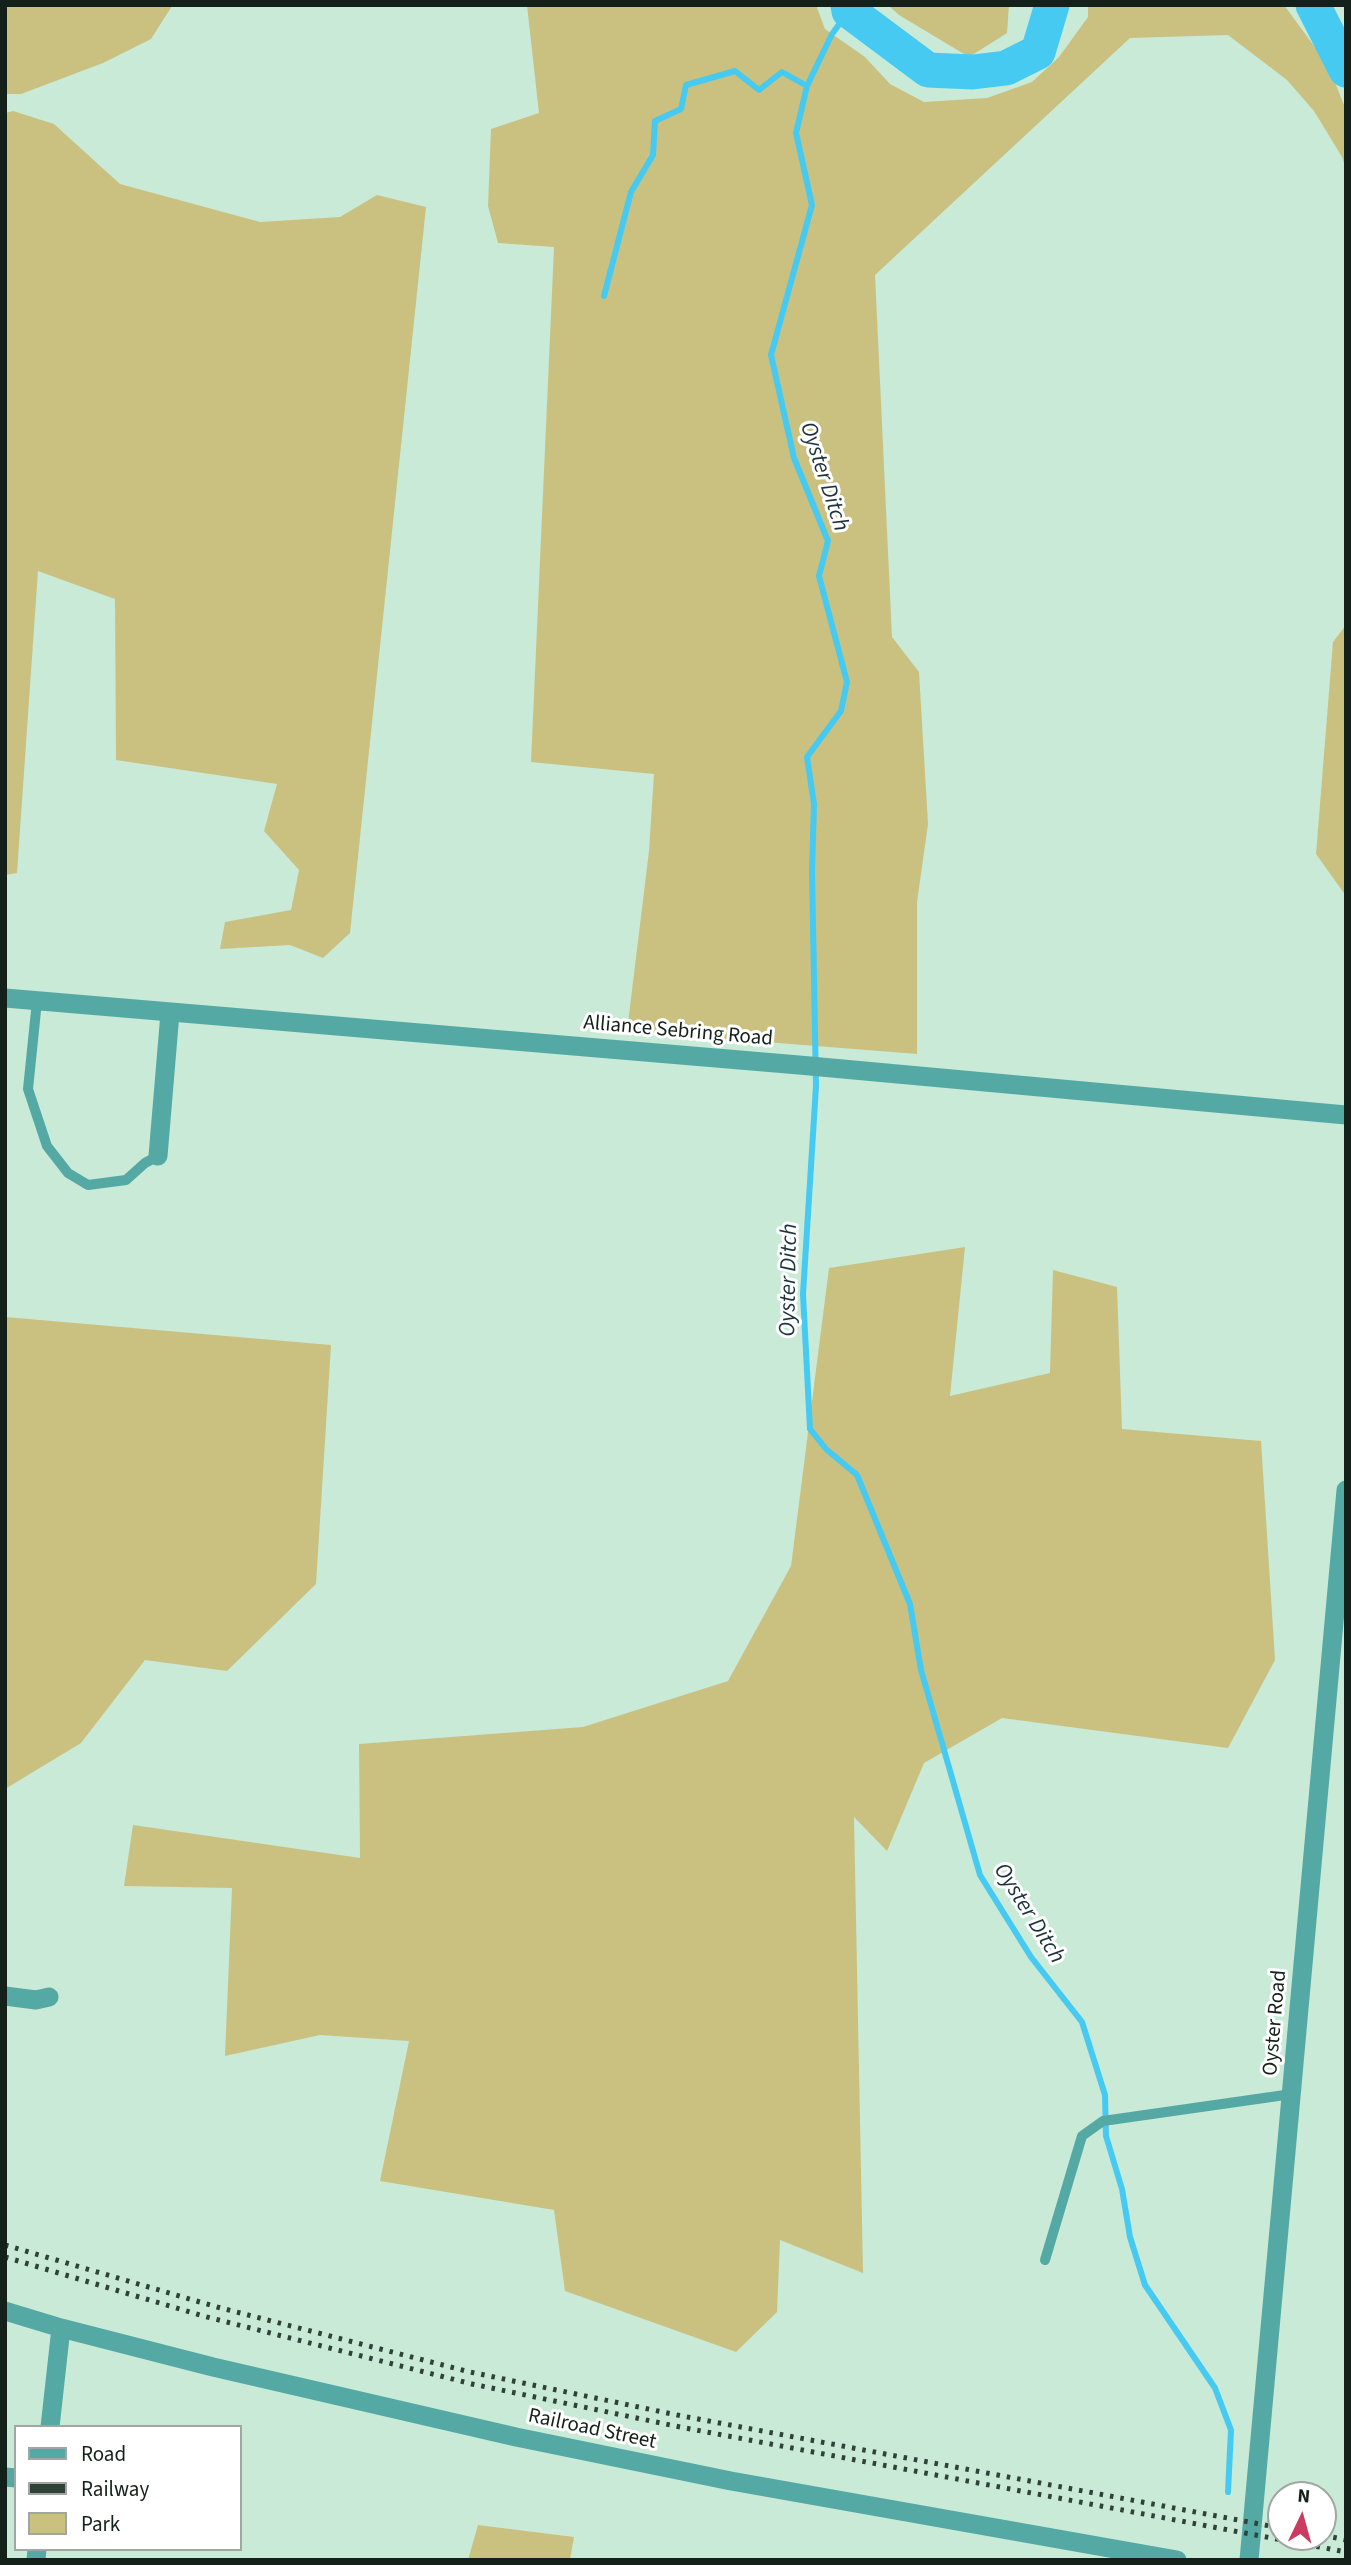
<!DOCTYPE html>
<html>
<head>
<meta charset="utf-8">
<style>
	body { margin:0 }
	#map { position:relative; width:1351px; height:2565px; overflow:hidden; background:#c8ead7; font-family:"Source Sans 3",sans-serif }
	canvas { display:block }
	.frame { position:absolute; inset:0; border:7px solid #14211a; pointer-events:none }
	.legend { position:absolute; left:14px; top:2425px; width:228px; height:126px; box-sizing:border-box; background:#fff; border:2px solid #a1a6a3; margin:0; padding:9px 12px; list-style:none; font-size:21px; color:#14211a }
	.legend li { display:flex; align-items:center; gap:14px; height:35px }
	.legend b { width:35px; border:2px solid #a1a6a3 }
	.north { position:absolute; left:1267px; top:2481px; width:70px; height:70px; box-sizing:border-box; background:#fff; border:2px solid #a1a6a3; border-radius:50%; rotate:5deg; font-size:19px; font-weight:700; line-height:28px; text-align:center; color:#14211a }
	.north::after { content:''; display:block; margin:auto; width:24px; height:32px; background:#ca3b5f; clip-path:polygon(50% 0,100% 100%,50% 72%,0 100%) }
</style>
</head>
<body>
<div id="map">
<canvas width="1351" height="2565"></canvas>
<div class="frame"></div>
<ul class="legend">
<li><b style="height:9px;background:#54a9a5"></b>Road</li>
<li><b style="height:9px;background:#304138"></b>Railway</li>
<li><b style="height:19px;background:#cac181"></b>Park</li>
</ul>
<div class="north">N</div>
</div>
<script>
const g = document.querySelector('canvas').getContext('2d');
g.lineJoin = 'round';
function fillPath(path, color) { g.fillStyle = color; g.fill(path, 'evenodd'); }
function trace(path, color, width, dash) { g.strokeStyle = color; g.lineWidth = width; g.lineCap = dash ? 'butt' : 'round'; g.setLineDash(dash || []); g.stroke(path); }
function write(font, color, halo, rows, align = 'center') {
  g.font = font + ' "Source Sans 3",sans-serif'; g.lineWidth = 6; g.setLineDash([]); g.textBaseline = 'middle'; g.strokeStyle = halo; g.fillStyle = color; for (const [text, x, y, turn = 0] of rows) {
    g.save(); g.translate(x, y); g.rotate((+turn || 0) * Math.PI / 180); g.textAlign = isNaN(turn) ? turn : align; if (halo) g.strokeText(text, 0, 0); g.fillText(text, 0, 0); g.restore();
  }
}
const green = new Path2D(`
	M 5,5 L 178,5 L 172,6 L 151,39 L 103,63 L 21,94 L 5,94 Z
	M 527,5 L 816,5 L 825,29 L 865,57 L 890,84 L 924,102 L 987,98 L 1032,82 L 1059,57 L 1088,17 L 1088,5 L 1284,5 L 1328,65 L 1346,110 L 1346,170 L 1342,157 L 1314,111 L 1287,80 L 1228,35 L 1130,38 L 875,275 L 892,637 L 919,672 L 928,824 L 917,902 L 917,1054 L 627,1031 L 649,851 L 654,774 L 531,762 L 554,247 L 498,243 L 488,206 L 491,129 L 539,113 Z
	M 888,5 L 1009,5 L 1007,33 L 969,57 L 899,15 Z
	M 13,111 L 54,124 L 120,184 L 260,222 L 340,217 L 377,195 L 426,207 L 350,933 L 323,958 L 290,945 L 220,949 L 225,922 L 291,910 L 299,870 L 264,831 L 277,784 L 116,760 L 115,599 L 38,571 L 17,873 L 5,875 L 5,113 Z
	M 1346,625 L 1346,896 L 1316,854 L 1333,642 Z
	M 965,1247 L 950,1396 L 1050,1373 L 1053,1270 L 1117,1287 L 1122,1429 L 1261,1441 L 1275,1660 L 1228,1748 L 1002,1718 L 924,1763 L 887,1851 L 854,1817 L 863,2273 L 780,2240 L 777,2312 L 736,2352 L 565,2291 L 554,2210 L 380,2181 L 409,2041 L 320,2035 L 225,2056 L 232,1888 L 124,1886 L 133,1825 L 360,1858 L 359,1744 L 583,1727 L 728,1681 L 791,1566 L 829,1268 Z
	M 5,1317 L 331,1345 L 316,1584 L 227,1671 L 145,1660 L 81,1743 L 5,1789 Z
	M 478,2525 L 574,2537 L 570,2560 L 468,2560 Z`);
const stream = new Path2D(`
	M 849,11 L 832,34 L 807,86 L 796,133 L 812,205 L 771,355 L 794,458 L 828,541 L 819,576 L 847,682 L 841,711 L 807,757 L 814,804 L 812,872 L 816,1086 L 803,1294 L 810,1429 L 826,1449 L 857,1475 L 910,1604 L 921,1670 L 980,1875 L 1031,1957 L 1082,2022 L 1105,2095 L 1106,2136 L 1122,2189 L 1130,2237 L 1145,2285 L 1215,2388 L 1231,2430 L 1228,2492
	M 604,296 L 631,192 L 653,155 L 655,121 L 681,109 L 686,85 L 735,71 L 759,90 L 782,72 L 807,86`);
const river = new Path2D(`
	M 848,5 L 849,11 L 928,70 L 973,72 L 1006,68 L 1038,52 L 1052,5
	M 1313,5 L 1346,70`);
const service = new Path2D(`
	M 37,1001 L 28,1089 L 47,1146 L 68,1173 L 88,1185 L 126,1180 L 145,1163 L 158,1156
	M 1045,2260 L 1082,2136 L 1103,2121 L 1292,2094`);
const minor = new Path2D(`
	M 158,1156 L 170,1013
	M 5,1996 L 36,2000 L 49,1997
	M 5,2311 L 61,2328 L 213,2367 L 516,2437 L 731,2481 L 1177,2560
	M 50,2427 L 61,2328
	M 5,2477 L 16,2478
	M 36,2560 L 37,2549`);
const tertiary = new Path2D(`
	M 5,998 L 799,1065 L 1346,1115
	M 1249,2560 L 1346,1490`);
const rail = new Path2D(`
	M 5,2245 L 217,2307 L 470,2372 L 682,2416 L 1281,2528
	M 5,2257 L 203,2316 L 472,2384 L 680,2427 L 1346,2552
	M 1323,2535 L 1346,2540`);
const streetNames = [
	["Alliance Sebring Road",678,1032,5],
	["Oyster Road",1276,2023,-85],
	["Railroad Street",592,2430,12]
];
const waterNames = [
	["Oyster Ditch",823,477,72],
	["Oyster Ditch",790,1280,-89],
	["Oyster Ditch",1028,1914,58]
];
fillPath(green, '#cac181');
trace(stream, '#46caf1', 6);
trace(river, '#46caf1', 35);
trace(service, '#54a9a5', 10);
trace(minor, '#54a9a5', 19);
trace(tertiary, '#54a9a5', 19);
trace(rail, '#304138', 5, [3.5, 7]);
write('21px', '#14211a', '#fff', streetNames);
write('italic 23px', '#1d333b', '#fff', waterNames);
</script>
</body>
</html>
